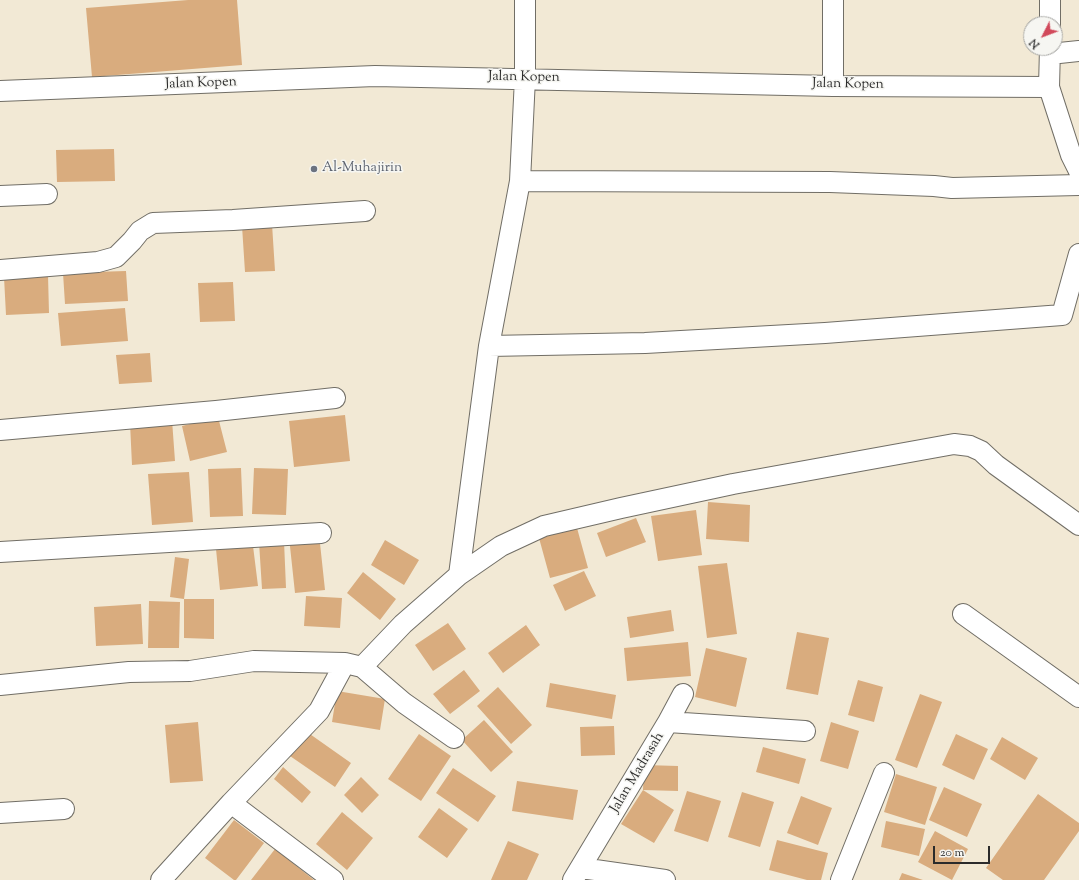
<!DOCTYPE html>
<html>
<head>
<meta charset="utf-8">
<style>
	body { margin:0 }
	#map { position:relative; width:1079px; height:880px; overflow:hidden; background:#f2e9d5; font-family:"Sorts Mill Goudy",serif }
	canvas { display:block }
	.north { position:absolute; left:1023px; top:16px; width:40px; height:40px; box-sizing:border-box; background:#f6f6f2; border:1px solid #a5a5a2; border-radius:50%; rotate:228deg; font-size:11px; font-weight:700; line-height:16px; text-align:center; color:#2b2b2b }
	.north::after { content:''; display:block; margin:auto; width:14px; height:18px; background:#d1495b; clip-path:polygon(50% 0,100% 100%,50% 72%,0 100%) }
	.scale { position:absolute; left:933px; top:846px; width:57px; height:18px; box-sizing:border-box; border:2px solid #2b2b2b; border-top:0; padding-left:5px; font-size:12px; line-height:14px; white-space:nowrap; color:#2b2b2b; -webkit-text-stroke:3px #f6f6f2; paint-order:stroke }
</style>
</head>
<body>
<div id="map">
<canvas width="1079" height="880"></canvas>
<div class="north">N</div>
<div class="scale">20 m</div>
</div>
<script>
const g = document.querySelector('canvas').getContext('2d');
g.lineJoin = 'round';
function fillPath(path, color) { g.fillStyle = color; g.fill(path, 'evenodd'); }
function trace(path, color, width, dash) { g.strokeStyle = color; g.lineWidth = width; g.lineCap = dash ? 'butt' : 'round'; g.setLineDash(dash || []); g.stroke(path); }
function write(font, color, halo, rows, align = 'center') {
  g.font = font + ' "Sorts Mill Goudy",serif'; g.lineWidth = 3; g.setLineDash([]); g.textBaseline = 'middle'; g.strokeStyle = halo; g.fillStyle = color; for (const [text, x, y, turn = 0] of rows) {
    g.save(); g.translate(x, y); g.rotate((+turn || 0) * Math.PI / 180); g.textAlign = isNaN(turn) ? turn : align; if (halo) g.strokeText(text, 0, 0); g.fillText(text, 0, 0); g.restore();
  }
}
const building = new Path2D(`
	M 188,0 L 237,0 L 242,65 L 92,77 L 86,8 Z
	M 114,149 L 115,181 L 57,182 L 56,150 Z
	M 272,224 L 275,271 L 245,272 L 242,226 Z
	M 126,271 L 128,301 L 65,304 L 63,273 Z
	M 48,275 L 49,313 L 6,315 L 4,277 Z
	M 233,282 L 235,321 L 200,322 L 198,283 Z
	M 125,308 L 128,341 L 61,346 L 58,313 Z
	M 150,353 L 152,382 L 119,384 L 116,355 Z
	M 345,415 L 350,461 L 294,467 L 289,421 Z
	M 218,417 L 227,452 L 190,461 L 182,426 Z
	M 172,420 L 175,461 L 132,465 L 130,423 Z
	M 241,468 L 243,516 L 210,517 L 208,469 Z
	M 254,468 L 288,469 L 286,515 L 252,514 Z
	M 189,472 L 193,522 L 152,525 L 148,474 Z
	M 708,502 L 750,505 L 749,542 L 706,539 Z
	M 696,510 L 702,555 L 658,561 L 651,516 Z
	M 636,518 L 646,542 L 606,557 L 597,533 Z
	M 577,528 L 588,568 L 550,578 L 539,538 Z
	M 319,534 L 325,590 L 295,593 L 289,537 Z
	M 385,540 L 419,560 L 404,585 L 371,565 Z
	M 284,541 L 286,588 L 262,589 L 259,542 Z
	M 253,546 L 258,586 L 220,590 L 216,549 Z
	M 175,557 L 189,559 L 184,599 L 170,597 Z
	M 727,563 L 737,634 L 707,638 L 698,566 Z
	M 584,571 L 596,596 L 565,611 L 553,585 Z
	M 363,572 L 396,599 L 380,620 L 347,593 Z
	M 306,596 L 342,598 L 340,628 L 304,626 Z
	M 184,599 L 214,599 L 214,639 L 184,638 Z
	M 149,601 L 180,602 L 179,648 L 148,648 Z
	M 141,604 L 143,644 L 96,646 L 94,607 Z
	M 671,610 L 674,631 L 630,638 L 627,617 Z
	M 448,623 L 466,649 L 433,671 L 415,645 Z
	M 526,625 L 540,645 L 503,673 L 488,653 Z
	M 797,632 L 829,638 L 818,695 L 786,689 Z
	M 688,642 L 691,676 L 627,681 L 624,648 Z
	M 706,648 L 747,658 L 736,707 L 695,697 Z
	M 464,670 L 480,691 L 450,714 L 433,694 Z
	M 858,680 L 883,687 L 874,722 L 848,715 Z
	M 550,683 L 616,695 L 612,719 L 546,707 Z
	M 498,687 L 532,725 L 511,744 L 477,706 Z
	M 337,691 L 385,699 L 380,730 L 332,722 Z
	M 920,694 L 942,702 L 917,768 L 895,760 Z
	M 484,720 L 513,752 L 491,772 L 462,740 Z
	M 198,722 L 203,781 L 170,783 L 165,725 Z
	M 831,722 L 859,731 L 848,769 L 820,761 Z
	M 614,726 L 615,755 L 581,756 L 580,727 Z
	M 307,732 L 351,763 L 335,787 L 290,756 Z
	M 419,734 L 451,756 L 421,801 L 388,779 Z
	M 956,734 L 988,749 L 974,780 L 942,765 Z
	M 1002,737 L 1038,758 L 1025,780 L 990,759 Z
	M 763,747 L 806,759 L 799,784 L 756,772 Z
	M 644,765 L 678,766 L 678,791 L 643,790 Z
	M 283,767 L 311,792 L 302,803 L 274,779 Z
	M 453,768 L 496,796 L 478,822 L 436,793 Z
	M 896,774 L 937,787 L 925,825 L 884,812 Z
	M 361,777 L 379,795 L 362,813 L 344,795 Z
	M 517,781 L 578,790 L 573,820 L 512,811 Z
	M 944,787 L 982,804 L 967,837 L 929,820 Z
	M 643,790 L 674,810 L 654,843 L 621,824 Z
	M 687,791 L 721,801 L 708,842 L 674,831 Z
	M 742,792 L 774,802 L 760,847 L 728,837 Z
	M 1038,794 L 1079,823 L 1079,831 L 1044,880 L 1003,880 L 986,868 Z
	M 801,796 L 832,808 L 818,845 L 787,833 Z
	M 439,808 L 468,829 L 447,858 L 418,837 Z
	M 342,812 L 373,838 L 347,870 L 316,844 Z
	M 234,820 L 264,843 L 236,880 L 234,880 L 205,858 Z
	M 886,821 L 925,829 L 919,856 L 881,847 Z
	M 935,831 L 968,849 L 952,880 L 918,862 Z
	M 777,840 L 828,853 L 821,880 L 807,880 L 769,870 Z
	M 508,841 L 539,854 L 527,880 L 491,880 Z
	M 275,849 L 314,880 L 251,880 Z
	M 902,873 L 923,880 L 899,880 Z`);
const street = new Path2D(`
	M 833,0 L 833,86
	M 1050,0 L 1050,24
	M 1050,48 L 1049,87 L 1071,155 L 1079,171
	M 1050,54 L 1079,51
	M 0,91 L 375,76 L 833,86 L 1049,87
	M 520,181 L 830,182 L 934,186 L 952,188 L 1079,185
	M 0,196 L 47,194
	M 0,270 L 98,262 L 116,257 L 132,241 L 140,231 L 153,223 L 233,220 L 365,211
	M 489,346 L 645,343 L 825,333 L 1062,315 L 1079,254
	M 0,430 L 216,411 L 335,398
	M 0,552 L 321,533
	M 459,575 L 489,346 L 520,181 L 525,78 L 525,0
	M 963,614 L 1079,697
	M 362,667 L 403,624 L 459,575 L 501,546 L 544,526 L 621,508 L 733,484 L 954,444 L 970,446 L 981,451 L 996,465 L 1079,525
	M 0,685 L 129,672 L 190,671 L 254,661 L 345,663 L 362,667 L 404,703 L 454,738
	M 668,722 L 683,694
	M 231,803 L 333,880
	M 0,813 L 64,809
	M 581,868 L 665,880
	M 161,880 L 231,803 L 319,711 L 345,663
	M 573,880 L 668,722 L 805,731
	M 841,880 L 884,773`);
const markers = [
	[314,169,4,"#6b7280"]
];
const streetNames = [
	["Jalan Kopen",524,78,1],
	["Jalan Kopen",201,84,-2],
	["Jalan Kopen",848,85,1],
	["Jalan Madrasah",638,773,-59]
];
const worshipNames = [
	["Al-Muhajirin",322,169]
];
fillPath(building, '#d9ac7e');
trace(street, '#716e66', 22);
trace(street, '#fff', 20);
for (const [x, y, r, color] of markers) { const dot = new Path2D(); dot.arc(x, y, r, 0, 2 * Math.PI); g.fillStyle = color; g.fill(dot); trace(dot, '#f6f6f2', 1.5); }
write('14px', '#2b2b2b', '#f6f6f2', streetNames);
write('14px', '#5b616d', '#f6f6f2', worshipNames, 'left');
</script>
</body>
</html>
